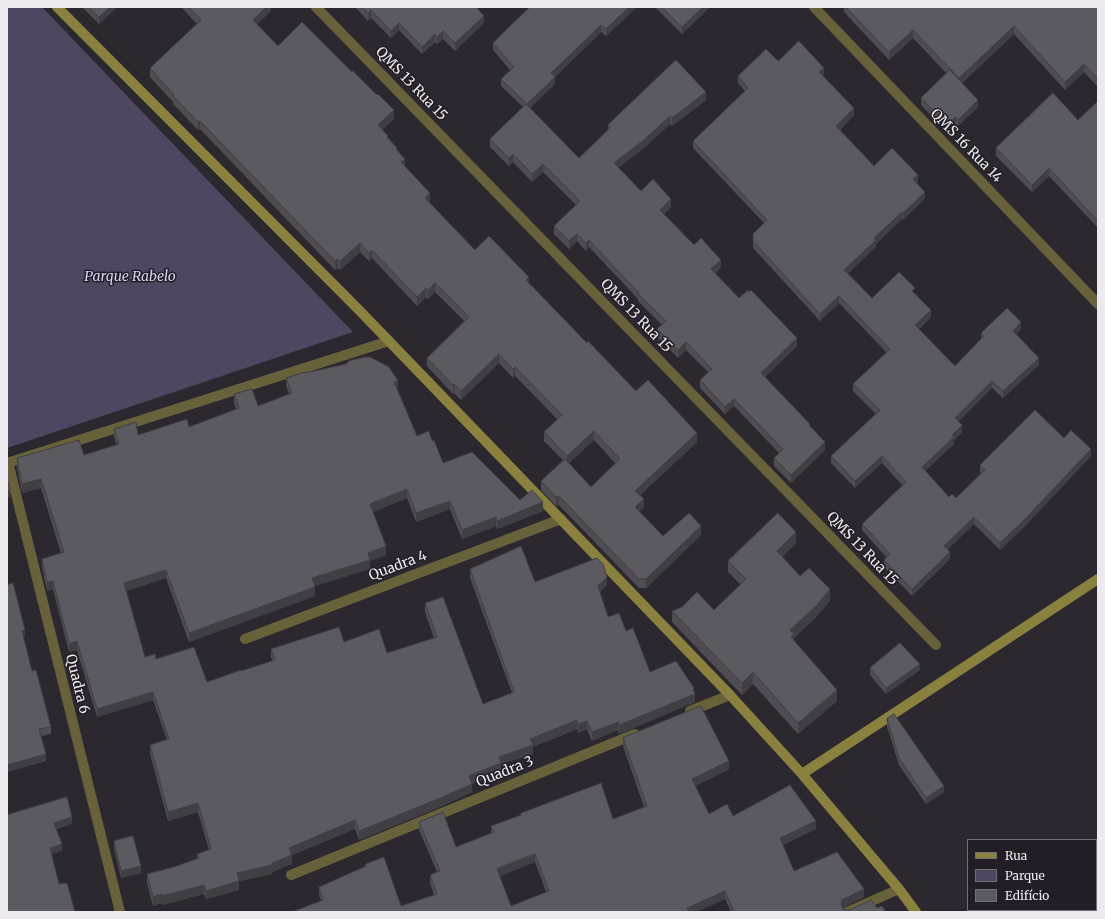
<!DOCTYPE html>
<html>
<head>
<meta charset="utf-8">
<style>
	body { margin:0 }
	#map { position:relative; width:1105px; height:919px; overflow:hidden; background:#2b292f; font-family:Merriweather,serif }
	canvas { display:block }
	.frame { position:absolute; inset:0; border:8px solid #eceaee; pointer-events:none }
	.legend { position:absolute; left:967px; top:839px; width:130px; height:72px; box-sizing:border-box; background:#211f25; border:1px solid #727075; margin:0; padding:5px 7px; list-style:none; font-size:12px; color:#eceaee }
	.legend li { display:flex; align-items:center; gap:8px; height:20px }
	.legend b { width:20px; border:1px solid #727075 }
</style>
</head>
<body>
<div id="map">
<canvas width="1105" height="919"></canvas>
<div class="frame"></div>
<ul class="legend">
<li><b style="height:5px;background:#8a813e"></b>Rua</li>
<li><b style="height:11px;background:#4f4661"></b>Parque</li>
<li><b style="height:11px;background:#5c5a61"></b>Edifício</li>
</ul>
</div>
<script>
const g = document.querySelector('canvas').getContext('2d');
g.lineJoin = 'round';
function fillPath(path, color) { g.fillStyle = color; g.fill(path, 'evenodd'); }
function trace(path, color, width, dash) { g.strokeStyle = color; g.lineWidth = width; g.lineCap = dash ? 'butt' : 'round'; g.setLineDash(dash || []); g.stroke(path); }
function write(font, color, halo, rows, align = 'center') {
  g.font = font + ' Merriweather,serif'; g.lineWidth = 3; g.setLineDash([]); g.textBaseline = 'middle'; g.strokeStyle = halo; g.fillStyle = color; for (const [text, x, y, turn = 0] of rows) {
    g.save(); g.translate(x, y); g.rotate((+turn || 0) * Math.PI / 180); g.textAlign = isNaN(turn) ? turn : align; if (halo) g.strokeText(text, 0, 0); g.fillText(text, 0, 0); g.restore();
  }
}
const green = new Path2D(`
	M 7,7 L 42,7 L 353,332 L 7,448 Z`);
const street = new Path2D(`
	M 316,7 L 936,645
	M 814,7 L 1098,304
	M 8,462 L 120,912
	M 7,463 L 389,341
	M 245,639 L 561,519
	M 690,711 L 730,695
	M 291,875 L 635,734
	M 847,912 L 899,889`);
const secondary = new Path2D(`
	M 57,7 L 360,311 L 730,695 L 802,774 L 899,889 L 916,912
	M 802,774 L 1098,579`);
const wall = new Path2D(`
	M 82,7 L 117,7 L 99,24 Z
	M 181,7 L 271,7 L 271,11 L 257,24 L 278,46 L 394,119 L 382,129 L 397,151 L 405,167 L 430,202 L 430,203 L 475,250 L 529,283 L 587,343 L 636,391 L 697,442 L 640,495 L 644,508 L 639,511 L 663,536 L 701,535 L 646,588 L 639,588 L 559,505 L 556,506 L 541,490 L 541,481 L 563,460 L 544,441 L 544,432 L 558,420 L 515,376 L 513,378 L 499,363 L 461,400 L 454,393 L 453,394 L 427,366 L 427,358 L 464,321 L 435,292 L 428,299 L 426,297 L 417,306 L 372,258 L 369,261 L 360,252 L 340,270 L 338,268 L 335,270 L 200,129 L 198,130 L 173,104 L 173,102 L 150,77 L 150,68 L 197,24 ZM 594,440 L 615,463 L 591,487 L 569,463 Z
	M 355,7 L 476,7 L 484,23 L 455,51 L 443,39 L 437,44 L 435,42 L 422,54 L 399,30 L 391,38 L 371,18 L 368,21 Z
	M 637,7 L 606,36 L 601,32 L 555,77 L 555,84 L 530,108 L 579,158 L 608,130 L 608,125 L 706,100 L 672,126 L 670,124 L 644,148 L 618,168 L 641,191 L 671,207 L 664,214 L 694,245 L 721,267 L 715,274 L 739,298 L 797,346 L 765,377 L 810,426 L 825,450 L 791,483 L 774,466 L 774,458 L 779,453 L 734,406 L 725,414 L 700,388 L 700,380 L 709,373 L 686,350 L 678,358 L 657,337 L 657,329 L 662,325 L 638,301 L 638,299 L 589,247 L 586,251 L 577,241 L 569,249 L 554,234 L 554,226 L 576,205 L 543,172 L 532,182 L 513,162 L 509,166 L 490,147 L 490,139 L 523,107 L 501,86 L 501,79 L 510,70 L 493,50 L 493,43 Z
	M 655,7 L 710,7 L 682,34 Z
	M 842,7 L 1098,7 L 1098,87 L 1084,72 L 1065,90 L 1014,34 L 962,83 L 978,107 L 958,126 L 956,124 L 947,132 L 921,105 L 921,98 L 947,74 L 913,38 L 889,60 L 844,12 L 844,8 Z
	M 778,61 L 824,74 L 823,75 L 854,115 L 840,130 L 874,166 L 918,182 L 917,183 L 925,198 L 903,220 L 902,219 L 876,244 L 876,247 L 848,273 L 872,298 L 915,293 L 931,317 L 919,329 L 955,366 L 981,339 L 981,333 L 1021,329 L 1016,334 L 1039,365 L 1003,398 L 992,388 L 958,422 L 962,432 L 954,440 L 954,444 L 925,471 L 949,497 L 956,498 L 981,473 L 980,472 L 980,465 L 1064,438 L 1091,456 L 1025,526 L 1000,550 L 974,524 L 947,550 L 950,559 L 912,596 L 884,567 L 884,560 L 886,557 L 862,530 L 862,524 L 903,486 L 882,463 L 855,488 L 831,463 L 831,456 L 876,414 L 853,391 L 853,384 L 887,353 L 839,303 L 820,321 L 753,248 L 753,234 L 764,223 L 693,148 L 693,141 L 745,91 L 738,83 L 738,76 Z
	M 1098,101 L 1098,228 L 1049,176 L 1032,192 L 996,156 L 996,148 L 1078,120 Z
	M 305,373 L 398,390 L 417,436 L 432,441 L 443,463 L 520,500 L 543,511 L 497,529 L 496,526 L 462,539 L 450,509 L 416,522 L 407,498 L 373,512 L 386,555 L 370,561 L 370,569 L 314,586 L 315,596 L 189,642 L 166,578 L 126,591 L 145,657 L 156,659 L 207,682 L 273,661 L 271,658 L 271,649 L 344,642 L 387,653 L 434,638 L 425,612 L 425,603 L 483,704 L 512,693 L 470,578 L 470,569 L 535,582 L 607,585 L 600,592 L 608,617 L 626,631 L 650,672 L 694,692 L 695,702 L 619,734 L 618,730 L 592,741 L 587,729 L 578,733 L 577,729 L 533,747 L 533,754 L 501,764 L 501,772 L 472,784 L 472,792 L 438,808 L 359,840 L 355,829 L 292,855 L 292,864 L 272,872 L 272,874 L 239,881 L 239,890 L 206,899 L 204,894 L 162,905 L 162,903 L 153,906 L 147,883 L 147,874 L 174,867 L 197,859 L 197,854 L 209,850 L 198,812 L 168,821 L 150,754 L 150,745 L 167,740 L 153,700 L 97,717 L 77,650 L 69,652 L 53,589 L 47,591 L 42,567 L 42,559 L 61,553 L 41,488 L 22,493 L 17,467 L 17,458 L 84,455 L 117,445 L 114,437 L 114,429 L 138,435 L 189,427 L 236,409 L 234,403 L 234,394 L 258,406 L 289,394 L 286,386 L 286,378 Z
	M 796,543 L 782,557 L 800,576 L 830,601 L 817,616 L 794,638 L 794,641 L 837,701 L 798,734 L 753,684 L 742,695 L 672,622 L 672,611 L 714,610 L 741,585 L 728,572 L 728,561 Z
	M 7,585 L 25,637 L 23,637 L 32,671 L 51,727 L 51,734 L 41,736 L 46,761 L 7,772 Z
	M 870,668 L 920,670 L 886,694 L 870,675 Z
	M 887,719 L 944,792 L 926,804 L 899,765 L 887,726 Z
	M 623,738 L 729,769 L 695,786 L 709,814 L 733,816 L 816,829 L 783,845 L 794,871 L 864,897 L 842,908 L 843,909 L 846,910 L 877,908 L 886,912 L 731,912 L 725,899 L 696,912 L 292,912 L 321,901 L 319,895 L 319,887 L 365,867 L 365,864 L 401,906 L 434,895 L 430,883 L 430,875 L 437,872 L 419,830 L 419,822 L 456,847 L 491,833 L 491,826 L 521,815 L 521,813 L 613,819 L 644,807 L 623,746 ZM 535,862 L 546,892 L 511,906 L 500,876 Z
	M 114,841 L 141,873 L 121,878 L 114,848 Z`);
const shadedWall = new Path2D(`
	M 110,7 L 117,7 L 99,24 L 99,17 Z
	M 266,7 L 271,7 L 271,11 L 253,28 L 253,20 Z
	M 629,7 L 637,7 L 606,36 L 606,29 Z
	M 703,7 L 710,7 L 682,34 L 682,27 Z
	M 371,10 L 371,18 L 368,21 L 368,13 Z
	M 484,16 L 484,23 L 455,51 L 455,43 Z
	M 399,23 L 399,30 L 391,38 L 391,31 Z
	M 601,25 L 601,32 L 551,80 L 551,73 Z
	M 1014,26 L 1014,34 L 959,85 L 959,78 Z
	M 913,30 L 913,38 L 889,60 L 889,52 Z
	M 443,31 L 443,39 L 437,44 L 437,37 Z
	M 435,34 L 435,42 L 422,54 L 422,47 Z
	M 1084,64 L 1084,72 L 1065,90 L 1065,82 Z
	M 824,68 L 824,74 L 819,79 L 819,72 Z
	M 555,77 L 555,84 L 527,111 L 527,104 Z
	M 706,92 L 706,100 L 672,126 L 672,118 Z
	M 978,100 L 978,107 L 958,126 L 958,120 Z
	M 854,108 L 854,115 L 836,133 L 836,126 Z
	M 394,110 L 394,119 L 378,134 L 378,125 Z
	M 670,116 L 670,124 L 644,148 L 614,171 L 614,163 Z
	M 956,117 L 956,124 L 947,132 L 947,125 Z
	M 200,121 L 200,129 L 198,130 L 198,122 Z
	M 513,154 L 513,162 L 509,166 L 509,158 Z
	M 405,159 L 405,167 L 401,162 Z
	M 543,164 L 543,172 L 532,182 L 532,174 Z
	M 1049,168 L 1049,176 L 1032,192 L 1032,185 Z
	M 918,175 L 918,182 L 913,186 L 913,179 Z
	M 925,192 L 925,198 L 903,220 L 903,213 Z
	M 430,193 L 430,202 L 425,207 L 425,198 Z
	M 671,199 L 671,207 L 660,218 L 660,210 Z
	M 902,212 L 902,219 L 876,244 L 876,247 L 844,277 L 844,270 L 874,238 Z
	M 577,234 L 577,241 L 569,249 L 569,241 Z
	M 589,240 L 589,247 L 586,251 L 586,243 Z
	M 360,243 L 360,252 L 340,270 L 340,261 Z
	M 372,250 L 372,258 L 369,261 L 369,253 Z
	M 338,259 L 338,268 L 335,270 L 335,261 Z
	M 721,260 L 721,267 L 711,277 L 711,269 Z
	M 529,277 L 529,286 L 526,280 Z
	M 435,283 L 435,292 L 428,299 L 428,290 Z
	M 426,288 L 426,297 L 417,306 L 417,297 Z
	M 839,296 L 839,303 L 820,321 L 820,314 Z
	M 931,310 L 931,317 L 915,332 L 915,325 Z
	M 1021,322 L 1021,329 L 1013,337 L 1013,331 Z
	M 797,338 L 797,346 L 761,381 L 761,373 Z
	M 686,342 L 686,350 L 678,358 L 678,350 Z
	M 499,354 L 499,363 L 461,400 L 461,391 Z
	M 1039,358 L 1039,365 L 1003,398 L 1003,391 Z
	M 515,367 L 515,376 L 513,378 L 513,369 Z
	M 398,381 L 398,390 L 394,382 Z
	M 992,381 L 992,388 L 955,425 L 955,418 Z
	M 454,384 L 454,393 L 453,394 L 453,385 Z
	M 734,399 L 734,406 L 725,414 L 725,407 Z
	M 962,425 L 962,432 L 954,440 L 954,444 L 922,474 L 922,467 L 952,435 Z
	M 594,431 L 594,440 L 567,465 L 567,456 Z
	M 697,433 L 697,442 L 635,499 L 635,491 Z
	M 825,442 L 825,450 L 791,483 L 791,475 Z
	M 1091,449 L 1091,456 L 1025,526 L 1000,550 L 1000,543 Z
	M 882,456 L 882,463 L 855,488 L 855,481 Z
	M 41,479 L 41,488 L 22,493 L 22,484 Z
	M 407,489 L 407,498 L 370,513 L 370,504 Z
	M 10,490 L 10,497 L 7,498 L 7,491 Z
	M 559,496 L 559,505 L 556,506 L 556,497 Z
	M 644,499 L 644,508 L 635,515 L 635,507 Z
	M 450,501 L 450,509 L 416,522 L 416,513 Z
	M 543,502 L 543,511 L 497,529 L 497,521 Z
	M 496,517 L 496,526 L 462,539 L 462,530 Z
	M 974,517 L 974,524 L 944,553 L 944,546 Z
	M 701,526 L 701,535 L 646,588 L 646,579 Z
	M 796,532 L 796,543 L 777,562 L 777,551 Z
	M 386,546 L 386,555 L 370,561 L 370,569 L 312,587 L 312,578 L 368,553 Z
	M 950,552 L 950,559 L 912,596 L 912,589 Z
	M 166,570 L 166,578 L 124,591 L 124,583 Z
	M 607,577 L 607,585 L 598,594 L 598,586 Z
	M 53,581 L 53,589 L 47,591 L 47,582 Z
	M 315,587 L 315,596 L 189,642 L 189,633 Z
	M 830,589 L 830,601 L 817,616 L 794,638 L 794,645 L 791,648 L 790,630 Z
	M 25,630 L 25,637 L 22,638 L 22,631 Z
	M 77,641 L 77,650 L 69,652 L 69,644 Z
	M 920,664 L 920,670 L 886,694 L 886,688 Z
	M 753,672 L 753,684 L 742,695 L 742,683 Z
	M 694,688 L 694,694 L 695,694 L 695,702 L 619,734 L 619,725 Z
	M 837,690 L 837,701 L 798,734 L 798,723 Z
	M 153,692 L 153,700 L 97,717 L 97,709 Z
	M 577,720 L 577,729 L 533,747 L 533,754 L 501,764 L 501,772 L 472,784 L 472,792 L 438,808 L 359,840 L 359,831 L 469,776 L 499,757 L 530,739 Z
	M 587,721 L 587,729 L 578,733 L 578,724 Z
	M 618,722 L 618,730 L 592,741 L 592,732 Z
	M 46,754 L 46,761 L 7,772 L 7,765 Z
	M 729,761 L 729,769 L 692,787 L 692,779 Z
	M 944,786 L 944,792 L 926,804 L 926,798 Z
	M 198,803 L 198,812 L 168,821 L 168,812 Z
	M 72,817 L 72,824 L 54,830 L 54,823 Z
	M 355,820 L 355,829 L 289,856 L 289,848 Z
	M 816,821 L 816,829 L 780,846 L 780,838 Z
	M 62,844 L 62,851 L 50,855 L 50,848 Z
	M 535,854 L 535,862 L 497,877 L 497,869 Z
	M 292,855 L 292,864 L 272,872 L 272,874 L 239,881 L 239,890 L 206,899 L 206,891 L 237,873 L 272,863 Z
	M 141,866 L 141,873 L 121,878 L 121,871 Z
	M 204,885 L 204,894 L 162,905 L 162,896 Z
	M 864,889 L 864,897 L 842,908 L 841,904 L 842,900 Z
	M 725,891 L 725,899 L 696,912 L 687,912 L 687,908 Z
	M 162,894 L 162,903 L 153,906 L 153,897 Z`);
const building = new Path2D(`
	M 89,7 L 110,7 L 99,17 Z
	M 189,7 L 266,7 L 253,20 L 278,46 L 302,22 L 352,72 L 353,71 L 377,95 L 378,94 L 394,110 L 378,125 L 388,136 L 387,137 L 397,148 L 396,149 L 405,159 L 401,162 L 430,193 L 425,198 L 475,250 L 489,236 L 529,277 L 526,280 L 587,343 L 588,341 L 636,391 L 648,380 L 697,433 L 635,491 L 644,499 L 635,507 L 663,536 L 689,513 L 701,526 L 646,579 L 639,579 L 559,496 L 556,497 L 541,481 L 565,459 L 591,487 L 620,459 L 594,431 L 567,456 L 544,432 L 562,415 L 515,367 L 513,369 L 499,354 L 461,391 L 454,384 L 453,385 L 427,358 L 469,317 L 435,283 L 428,290 L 426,288 L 417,297 L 372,250 L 369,253 L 360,243 L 340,261 L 338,259 L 335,261 L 200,121 L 198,122 L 173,96 L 174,95 L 150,68 L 201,20 Z
	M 362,7 L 476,7 L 484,16 L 455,43 L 443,31 L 437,37 L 435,34 L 422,47 L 399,23 L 391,31 L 371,10 L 368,13 Z
	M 530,7 L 629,7 L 606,29 L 601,25 L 551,73 L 555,77 L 527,104 L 501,79 L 514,67 L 493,43 Z
	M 662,7 L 703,7 L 682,27 Z
	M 846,7 L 1098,7 L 1098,79 L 1084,64 L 1065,82 L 1014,26 L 959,78 L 913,30 L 889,52 Z
	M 799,41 L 824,68 L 819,72 L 854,108 L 836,126 L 874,166 L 892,148 L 918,175 L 913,179 L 925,192 L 903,213 L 902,212 L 874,238 L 876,240 L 844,270 L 872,298 L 899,272 L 915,288 L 912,291 L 931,310 L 915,325 L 955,366 L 984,336 L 981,333 L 1007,308 L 1021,322 L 1013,331 L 1039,358 L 1003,391 L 992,381 L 955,418 L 962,425 L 952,435 L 954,437 L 922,467 L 949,497 L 952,494 L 956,498 L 985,470 L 980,465 L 1035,410 L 1064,438 L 1071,430 L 1091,449 L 1025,519 L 1000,543 L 974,517 L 944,546 L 950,552 L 912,589 L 884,560 L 890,554 L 862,524 L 906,482 L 882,456 L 855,481 L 831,456 L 880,410 L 853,384 L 890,349 L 839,296 L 820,314 L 753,241 L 753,234 L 767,220 L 693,141 L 748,88 L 738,76 L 766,49 L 778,61 Z
	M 676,60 L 706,92 L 672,118 L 670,116 L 644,140 L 614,163 L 641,191 L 653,179 L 671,199 L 660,210 L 694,245 L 701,238 L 721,260 L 711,269 L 739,298 L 748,290 L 749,292 L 751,290 L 797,338 L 761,373 L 810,424 L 809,425 L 825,442 L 791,475 L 774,458 L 783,449 L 734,399 L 725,407 L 700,380 L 712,369 L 686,342 L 678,350 L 657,329 L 666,321 L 638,294 L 639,293 L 589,240 L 586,243 L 577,234 L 569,241 L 554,226 L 580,201 L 543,164 L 532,174 L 513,154 L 509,158 L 490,139 L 526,104 L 579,158 L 610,128 L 608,125 Z
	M 950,70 L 978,100 L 958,120 L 956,117 L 947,125 L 921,98 Z
	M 1053,93 L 1078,120 L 1098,101 L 1098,221 L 1049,168 L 1032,185 L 996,148 Z
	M 365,357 L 370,357 L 389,367 L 398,381 L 394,382 L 417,436 L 429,431 L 432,441 L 434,440 L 443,463 L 472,452 L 520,500 L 532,490 L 543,502 L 497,521 L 496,517 L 462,530 L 450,501 L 416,513 L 407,489 L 370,504 L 386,546 L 368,553 L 370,560 L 312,578 L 315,587 L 189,633 L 166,570 L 124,583 L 145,657 L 155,654 L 156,659 L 194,647 L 207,682 L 241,670 L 241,671 L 275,660 L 271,649 L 339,627 L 344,642 L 379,629 L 387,653 L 437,637 L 425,603 L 443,597 L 483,704 L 514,692 L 470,569 L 521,546 L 535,582 L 597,558 L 603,564 L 607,577 L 598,586 L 608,617 L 619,613 L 626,631 L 633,628 L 650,672 L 676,661 L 694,688 L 693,689 L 695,694 L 619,725 L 618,722 L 592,732 L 587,721 L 578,724 L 577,720 L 530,739 L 533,745 L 499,757 L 501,763 L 469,776 L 472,784 L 438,799 L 359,831 L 355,820 L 289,848 L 292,855 L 272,863 L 272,865 L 237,873 L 239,881 L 206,891 L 204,885 L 162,896 L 162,894 L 153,897 L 147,874 L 174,867 L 199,858 L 197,854 L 211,849 L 198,803 L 168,812 L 150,745 L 169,739 L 153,692 L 97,709 L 77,641 L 69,644 L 53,581 L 47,582 L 42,559 L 64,552 L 41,479 L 22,484 L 17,458 L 79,440 L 84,455 L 119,444 L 114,429 L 136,422 L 138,435 L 187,419 L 189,427 L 239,408 L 234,394 L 252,389 L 258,406 L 292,393 L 286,378 L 305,372 L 305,373 L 346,364 L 349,361 Z
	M 7,478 L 10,490 L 7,491 Z
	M 778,513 L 796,532 L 777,551 L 800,576 L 809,568 L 830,589 L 817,605 L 790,630 L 794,634 L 791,637 L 837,690 L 798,723 L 753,672 L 742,683 L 672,611 L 682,607 L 697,592 L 714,610 L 746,579 L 728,561 Z
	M 13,583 L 25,630 L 22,631 L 32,671 L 36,670 L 51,727 L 39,729 L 46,754 L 7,765 L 7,585 Z
	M 900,643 L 920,664 L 886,688 L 870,668 Z
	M 701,706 L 729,761 L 692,779 L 709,814 L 727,804 L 733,816 L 790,785 L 816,821 L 780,838 L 794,871 L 837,852 L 864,889 L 842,900 L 841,904 L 843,909 L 846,910 L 850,910 L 871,900 L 877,908 L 882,906 L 886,912 L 754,912 L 753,911 L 750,912 L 734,912 L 725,891 L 687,908 L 689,912 L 292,912 L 323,900 L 319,887 L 366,866 L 365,864 L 384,857 L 401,906 L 437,894 L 430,875 L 440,871 L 419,822 L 443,812 L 456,847 L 494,832 L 491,826 L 521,815 L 521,813 L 601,783 L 613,819 L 647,806 L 623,738 ZM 535,854 L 549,891 L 511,906 L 497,869 Z
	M 894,714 L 944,786 L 926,798 L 899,758 L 887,719 Z
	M 67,797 L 72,817 L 54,823 L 62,844 L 50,848 L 59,884 L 67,883 L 75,912 L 7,912 L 7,815 Z
	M 133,836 L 141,866 L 121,871 L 114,841 Z`);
const streetNames = [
	["QMS 13 Rua 15",411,84,46],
	["QMS 16 Rua 14",966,146,46],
	["QMS 13 Rua 15",636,316,46],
	["QMS 13 Rua 15",862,549,46],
	["Quadra 4",398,566,-21],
	["Quadra 6",77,684,76],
	["Quadra 3",505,772,-22]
];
const parkNames = [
	["Parque Rabelo",130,277]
];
fillPath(green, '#4f4661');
trace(street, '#67623a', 10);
trace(secondary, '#8a813e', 10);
fillPath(wall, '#4f4d53');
fillPath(shadedWall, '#403f44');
fillPath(building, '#5c5a61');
trace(building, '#403f44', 1);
write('14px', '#eceaee', '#211f25', streetNames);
write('italic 14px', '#ddcffa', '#211f25', parkNames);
</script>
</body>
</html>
